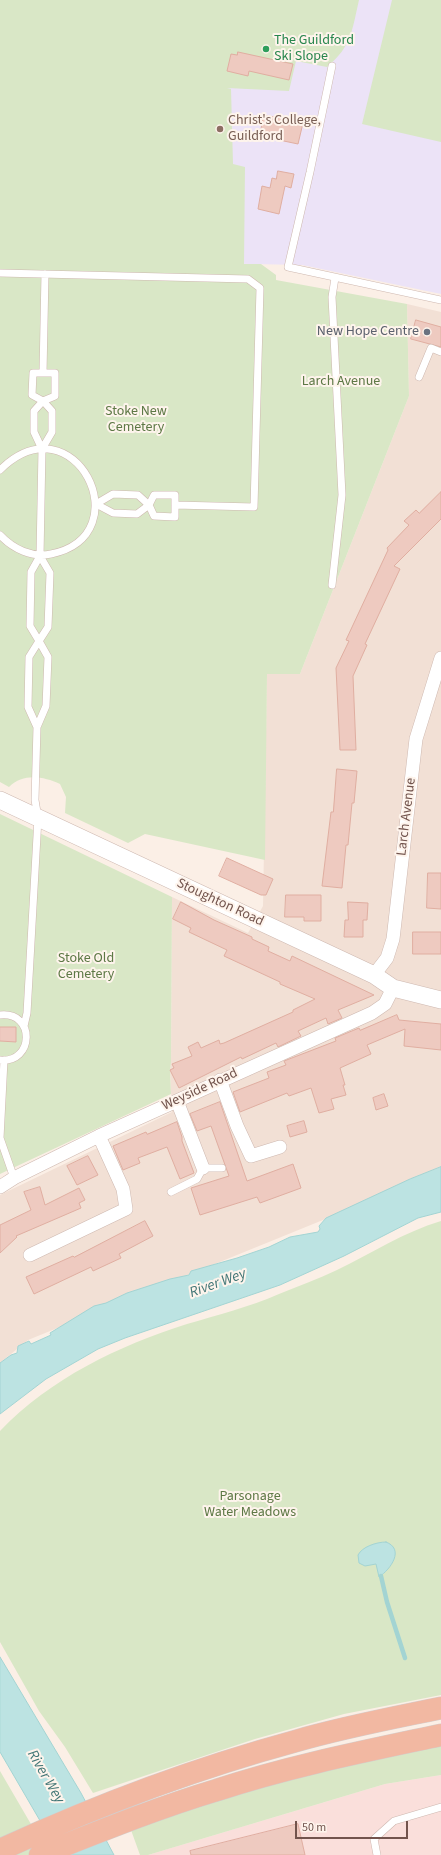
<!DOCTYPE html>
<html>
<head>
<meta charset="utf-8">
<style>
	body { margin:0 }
	#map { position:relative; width:441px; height:1855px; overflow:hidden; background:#fbefe6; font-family:"Source Sans 3",sans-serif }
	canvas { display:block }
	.scale { position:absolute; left:295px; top:1821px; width:113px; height:18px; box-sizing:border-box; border:2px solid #72544d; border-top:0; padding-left:5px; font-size:12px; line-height:14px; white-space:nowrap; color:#72544d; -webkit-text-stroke:3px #fef4ec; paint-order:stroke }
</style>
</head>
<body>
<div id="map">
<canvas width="441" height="1855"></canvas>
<div class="scale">50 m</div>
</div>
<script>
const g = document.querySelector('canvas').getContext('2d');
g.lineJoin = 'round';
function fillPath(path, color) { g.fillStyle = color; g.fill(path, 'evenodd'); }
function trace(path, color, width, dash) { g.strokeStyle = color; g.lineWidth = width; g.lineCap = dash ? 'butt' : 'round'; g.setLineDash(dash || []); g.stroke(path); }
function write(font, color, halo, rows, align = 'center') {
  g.font = font + ' "Source Sans 3",sans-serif'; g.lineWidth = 4; g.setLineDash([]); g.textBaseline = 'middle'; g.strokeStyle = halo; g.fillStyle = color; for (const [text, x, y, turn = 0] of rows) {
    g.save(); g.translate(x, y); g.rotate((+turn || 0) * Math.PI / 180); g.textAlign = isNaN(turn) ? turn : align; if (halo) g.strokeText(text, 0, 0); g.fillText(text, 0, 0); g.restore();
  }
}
const residential = new Path2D(`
	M 407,304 L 441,312 L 441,1172 L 28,1340 L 0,1363 L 0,1195 L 172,1112 L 170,1070 L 171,1062 L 172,897 L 248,933 L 263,906 L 267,674 L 300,674 L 409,396 Z`);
const commercial = new Path2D(`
	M 441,1775 L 441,1855 L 148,1855 L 385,1784 Z`);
const education = new Path2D(`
	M 0,0 L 441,0 L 441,294 L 302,265 L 0,259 Z`);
const green = new Path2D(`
	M 0,0 L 359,0 C 352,30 352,46 327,67 L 296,61 L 289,91 L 227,88 L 231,89 L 233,164 L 245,167 L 244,264 L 261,264 L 276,275 L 276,280 L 407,304 L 409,396 L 300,674 L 267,674 L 265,860 L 145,834 L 128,843 L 65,813 L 66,797 L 60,784 C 43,776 23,773 9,787 L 0,782 Z
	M 392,0 L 441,0 L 441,142 L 362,124 Z
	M 0,814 L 172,897 L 171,1062 L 170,1070 L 171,1094 L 0,1174 Z
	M 441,1221 L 441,1695 L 344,1714 L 255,1739 L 93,1793 L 65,1747 L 39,1711 L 0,1642 L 0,1431 C 51,1378 118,1346 187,1324 C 218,1315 249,1307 279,1294 C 298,1286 318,1279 337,1270 C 372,1253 404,1232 441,1221 Z
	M 441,1744 L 441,1775 L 385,1784 L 148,1855 L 140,1855 L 131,1830 L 206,1800 L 314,1772 Z
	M 0,1771 L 49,1855 L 0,1855 Z`);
const water = new Path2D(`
	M 441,1167 L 441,1212 L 418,1218 L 344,1256 L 280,1285 L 125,1338 L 98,1349 L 46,1379 L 0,1414 L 0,1363 L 11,1355 L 17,1353 L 18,1346 L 29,1341 L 31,1344 L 51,1335 L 50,1333 L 94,1306 L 106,1303 L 127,1293 L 170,1279 L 189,1275 L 191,1271 L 237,1258 L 269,1247 L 290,1237 L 318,1232 L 320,1229 L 319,1226 L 326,1218 L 410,1179 Z
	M 386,1542 C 405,1549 391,1569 379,1577 L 376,1564 L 365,1566 L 359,1563 L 358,1555 C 362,1547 376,1542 386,1542 Z
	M 0,1657 L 81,1793 L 114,1855 L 60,1855 L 0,1752 Z`);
const stream = new Path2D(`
	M 381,1576 L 387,1602 L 405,1658`);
const building = new Path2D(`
	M 238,52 L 293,64 L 289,80 L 249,71 L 248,76 L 227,71 L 231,54 L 237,55 Z
	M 264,115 L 303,123 L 298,144 L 260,136 Z
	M 278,171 L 294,174 L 291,188 L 285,186 L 279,214 L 258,209 L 262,186 L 270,188 L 272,178 L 276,179 Z
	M 416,320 L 441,327 L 441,347 L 411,339 Z
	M 441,492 L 441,519 L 394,566 L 400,569 L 365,644 L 367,645 L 353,676 L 356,750 L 340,750 L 336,668 L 349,641 L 346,640 L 388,550 L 387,548 L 409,525 L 404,521 L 416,510 L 419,513 Z
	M 337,769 L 357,771 L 354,803 L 352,803 L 348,845 L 346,845 L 342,888 L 322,886 L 331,812 L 333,812 Z
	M 227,858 L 273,879 L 266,895 L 261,895 L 219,876 Z
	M 428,873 L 441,873 L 441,909 L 427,908 Z
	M 286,895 L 321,895 L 321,921 L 304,921 L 304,917 L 285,917 Z
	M 181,902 L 214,920 L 252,937 L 252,939 L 269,947 L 268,951 L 290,961 L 292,956 L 374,995 L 338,1010 L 342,1018 L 328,1024 L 326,1018 L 298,1031 L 301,1036 L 278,1047 L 276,1043 L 242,1059 L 241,1057 L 179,1088 L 170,1070 L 174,1068 L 172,1064 L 192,1056 L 188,1047 L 198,1042 L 201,1048 L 219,1040 L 220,1044 L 224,1043 L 293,1012 L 293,1010 L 315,999 L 280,984 L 280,982 L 224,956 L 227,950 L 189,932 L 191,928 L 173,919 Z
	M 348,902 L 368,903 L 367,920 L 363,920 L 363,937 L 344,937 L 345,920 L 348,920 Z
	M 413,932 L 441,932 L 441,954 L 413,954 Z
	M 397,1015 L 399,1020 L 441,1024 L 441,1050 L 404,1046 L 405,1029 L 367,1045 L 371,1054 L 340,1068 L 345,1085 L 343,1085 L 346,1095 L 331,1099 L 334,1109 L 319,1113 L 311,1088 L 289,1096 L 287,1093 L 240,1112 L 233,1092 L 269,1078 L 267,1072 L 286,1065 L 284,1061 L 336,1041 L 335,1038 L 359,1028 L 360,1030 Z
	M 0,1027 L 16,1027 L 16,1042 L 0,1041 Z
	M 384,1094 L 388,1106 L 376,1110 L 373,1098 Z
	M 220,1102 L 247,1181 L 293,1164 L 301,1188 L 260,1203 L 257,1197 L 200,1215 L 191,1188 L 229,1176 L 211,1126 L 197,1131 L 190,1114 Z
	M 304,1121 L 307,1132 L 290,1137 L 287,1126 Z
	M 177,1122 L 182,1137 L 182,1141 L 194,1173 L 180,1179 L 167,1147 L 138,1158 L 140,1163 L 123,1170 L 113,1146 L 146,1132 L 147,1134 Z
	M 88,1156 L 98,1175 L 77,1185 L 67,1166 Z
	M 40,1187 L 45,1205 L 79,1188 L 85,1200 L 79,1203 L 81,1208 L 16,1236 L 17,1237 L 0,1253 L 0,1225 L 31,1210 L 24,1192 Z
	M 145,1221 L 153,1236 L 119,1254 L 121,1258 L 93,1271 L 91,1267 L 34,1294 L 26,1277 L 73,1256 L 74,1257 Z
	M 298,1824 L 305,1855 L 191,1855 L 190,1851 Z`);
const service = new Path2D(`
	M 332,66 L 310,172 L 288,267 L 441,300
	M 0,273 L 248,279 L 260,288 L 254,507 L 175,505
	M 33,373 L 55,373 L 55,396 L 43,401 L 32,395 Z
	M 43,373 L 45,274
	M 419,377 L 431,348 L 441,352
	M 0,470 C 74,397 143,535 51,554 C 32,558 13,549 0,535
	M 113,494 L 138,495 L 149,505 L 137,514 L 113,513 L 96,504 Z
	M 154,495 L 175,495 L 175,517 L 154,516 L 149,505 Z
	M 332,585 L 342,495 L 332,297 L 335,278
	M 37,727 L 28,707 L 29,657 L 39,641 L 30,626 L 31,572 L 40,556 L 42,449 L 52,432 L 52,411 L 43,401 L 34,411 L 34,432 L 42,449
	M 0,1015 C 36,1011 34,1064 0,1060
	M 24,1026 L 27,1013 L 38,818 L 35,800 L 37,727 L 46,706 L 48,657 L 39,641 L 48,627 L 50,573 L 40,556
	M 4,1060 L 0,1138 L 14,1178
	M 171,1192 L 197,1179 L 203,1168 L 222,1168
	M 377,1855 L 374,1839 L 394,1821 L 441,1807`);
const minor = new Path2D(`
	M 374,975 L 387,958 L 393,939 L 416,739 L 441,658
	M 220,1080 L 237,1126 L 251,1156 L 280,1147
	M 177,1101 L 203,1168
	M 0,1187 L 14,1178 L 99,1136 L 372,1013 L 385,1004 L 393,988
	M 30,1255 L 126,1209 L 123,1189 L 99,1136`);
const tertiary = new Path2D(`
	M 0,800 L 374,975 L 393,988 L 441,1000`);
const trunk = new Path2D(`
	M 0,1850 C 93,1807 197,1768 296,1741 C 344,1727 393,1718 441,1708
	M 40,1855 C 98,1832 157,1808 217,1790 C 290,1766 366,1751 441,1735`);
const markers = [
	[266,49,4,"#2e9e5b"],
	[220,129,4,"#8d6e63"],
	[427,332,4,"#6b7280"]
];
const leisureNames = [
	["The Guildford",274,41],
	["Ski Slope",274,57]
];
const educationNames = [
	["Christ's College,",228,121],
	["Guildford",228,137]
];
const worshipNames = [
	["New Hope Centre",419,332]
];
const parkNames = [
	["Larch Avenue",341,382],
	["Stoke New",136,412],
	["Cemetery",136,428],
	["Stoke Old",86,959],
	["Cemetery",86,975],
	["Parsonage",250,1497],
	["Water Meadows",250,1513]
];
const streetNames = [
	["Larch Avenue",407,817,-83],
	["Stoughton Road",220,903,25],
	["Weyside Road",200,1090,-25]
];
const waterNames = [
	["River Wey",218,1284,-20],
	["River Wey",45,1777,60]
];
fillPath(residential, '#f2e0d5');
fillPath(commercial, '#fadfdb');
fillPath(education, '#ece3f7');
fillPath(green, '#d9e7c6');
fillPath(water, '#bce3e2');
trace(water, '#a3d4d3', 1);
trace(stream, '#a3d4d3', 4.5);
fillPath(building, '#eecac0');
trace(building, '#e0aea1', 1);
trace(service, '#ceb8b0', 8);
trace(minor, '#ceb8b0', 14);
trace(tertiary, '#ceb8b0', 18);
trace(trunk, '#d5ccca', 23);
trace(service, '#fff', 7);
trace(minor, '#fff', 13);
trace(tertiary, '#fff', 17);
trace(trunk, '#f2b8a2', 22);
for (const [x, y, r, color] of markers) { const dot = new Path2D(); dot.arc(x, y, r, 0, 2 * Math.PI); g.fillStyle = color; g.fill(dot); trace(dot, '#fef4ec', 1.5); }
write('14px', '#27864d', '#fef4ec', leisureNames, 'left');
write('14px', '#785e54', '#fef4ec', educationNames, 'left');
write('14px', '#5b616d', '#fef4ec', worshipNames, 'right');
write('14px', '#5d7845', '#fef4ec', parkNames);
write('14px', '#72544d', '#fef4ec', streetNames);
write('italic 15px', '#427676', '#fef4ec', waterNames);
</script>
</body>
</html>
